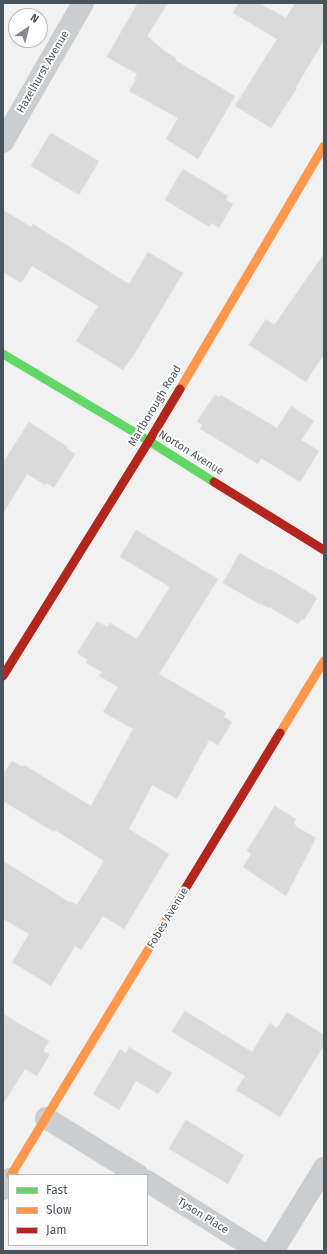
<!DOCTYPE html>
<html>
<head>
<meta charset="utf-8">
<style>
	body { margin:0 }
	#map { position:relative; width:327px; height:1254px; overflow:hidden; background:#f1f1f1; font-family:"Fira Sans",sans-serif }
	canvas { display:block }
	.frame { position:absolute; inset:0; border:4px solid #49535c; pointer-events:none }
	.legend { position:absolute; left:8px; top:1174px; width:140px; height:72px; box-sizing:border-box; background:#fff; border:1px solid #b6babe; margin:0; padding:5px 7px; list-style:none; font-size:12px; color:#49535c }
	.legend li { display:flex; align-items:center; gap:8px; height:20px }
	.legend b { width:20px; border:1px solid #b6babe }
	.north { position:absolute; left:8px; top:8px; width:40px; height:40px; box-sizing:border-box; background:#fff; border:1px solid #b6babe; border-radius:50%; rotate:35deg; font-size:11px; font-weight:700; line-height:16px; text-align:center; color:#49535c }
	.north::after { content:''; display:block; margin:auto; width:14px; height:18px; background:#848a90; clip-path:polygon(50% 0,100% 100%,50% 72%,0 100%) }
</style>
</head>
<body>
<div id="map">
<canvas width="327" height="1254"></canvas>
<div class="frame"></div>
<ul class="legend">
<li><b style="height:5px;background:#63d668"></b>Fast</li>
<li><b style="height:5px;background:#ff974d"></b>Slow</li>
<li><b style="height:5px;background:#b3261e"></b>Jam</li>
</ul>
<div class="north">N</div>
</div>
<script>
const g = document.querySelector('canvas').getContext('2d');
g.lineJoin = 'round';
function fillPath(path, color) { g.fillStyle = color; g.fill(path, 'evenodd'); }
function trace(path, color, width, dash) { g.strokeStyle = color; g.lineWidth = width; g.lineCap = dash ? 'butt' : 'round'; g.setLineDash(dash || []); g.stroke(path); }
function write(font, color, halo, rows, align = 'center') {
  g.font = font + ' "Fira Sans",sans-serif'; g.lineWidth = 4; g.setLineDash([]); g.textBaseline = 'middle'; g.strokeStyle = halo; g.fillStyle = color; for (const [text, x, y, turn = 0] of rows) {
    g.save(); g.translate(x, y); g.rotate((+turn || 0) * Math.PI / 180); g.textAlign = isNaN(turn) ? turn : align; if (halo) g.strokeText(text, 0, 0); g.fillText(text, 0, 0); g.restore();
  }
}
const building = new Path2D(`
	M 138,3 L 168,3 L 147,36 L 166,52 L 176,58 L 175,60 L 235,96 L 198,159 L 166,139 L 178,118 L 129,91 L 136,80 L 134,79 L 137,74 L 107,57 Z
	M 239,3 L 259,3 L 286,18 L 295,3 L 324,3 L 324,40 L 296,87 L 297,88 L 271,128 L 235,106 L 277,39 L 233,13 Z
	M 51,133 L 99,161 L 79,195 L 31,166 Z
	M 183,169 L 228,196 L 226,200 L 233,204 L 219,228 L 211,223 L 209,227 L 165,200 Z
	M 3,210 L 31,227 L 33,224 L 129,284 L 148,252 L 183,273 L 132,358 L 131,358 L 123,370 L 76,341 L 98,306 L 32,266 L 21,283 L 3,272 Z
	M 324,254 L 324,354 L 306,382 L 249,345 L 266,319 L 274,325 Z
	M 215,395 L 219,397 L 221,395 L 277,428 L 291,406 L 314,421 L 301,440 L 319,451 L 300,482 L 261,458 L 258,464 L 200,429 L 202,425 L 197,422 Z
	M 29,422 L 68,447 L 67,449 L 75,454 L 54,488 L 47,483 L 45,485 L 27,474 L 3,514 L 3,463 Z
	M 136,530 L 218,579 L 159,674 L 226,713 L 224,717 L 232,722 L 218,745 L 209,740 L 208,742 L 177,799 L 152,785 L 129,829 L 169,854 L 124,929 L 103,916 L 81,950 L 75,946 L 51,986 L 12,962 L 29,934 L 3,919 L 3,861 L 69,902 L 70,901 L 77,905 L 104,861 L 55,830 L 54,832 L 3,801 L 3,774 L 12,761 L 23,767 L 24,765 L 91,806 L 133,729 L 103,712 L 118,687 L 99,676 L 102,672 L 86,663 L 88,660 L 77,653 L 97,621 L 107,627 L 110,623 L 137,639 L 170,587 L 120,557 Z
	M 240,553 L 269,570 L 270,569 L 315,596 L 314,596 L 317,598 L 304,620 L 302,619 L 298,624 L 269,607 L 268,608 L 260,603 L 259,604 L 223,583 Z
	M 275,806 L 296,819 L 294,823 L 296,825 L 295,826 L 316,838 L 286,896 L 243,867 L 251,854 L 247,851 Z
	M 185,1011 L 252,1052 L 270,1023 L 277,1028 L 287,1012 L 324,1035 L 324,1045 L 280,1117 L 236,1090 L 245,1076 L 172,1032 Z
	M 3,1014 L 49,1041 L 43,1051 L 50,1054 L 37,1076 L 25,1069 L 3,1104 Z
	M 129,1047 L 172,1073 L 158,1094 L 136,1081 L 119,1110 L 93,1094 L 120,1049 L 126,1053 Z
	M 186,1120 L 244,1155 L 228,1184 L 169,1149 Z`);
const street = new Path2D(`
	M 3,142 L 83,3
	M 46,1118 L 138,1175
	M 147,1181 L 259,1251
	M 3,1189 L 9,1179
	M 273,1251 L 324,1168`);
const fast = new Path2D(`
	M 3,354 L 149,441 L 214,482`);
const slow = new Path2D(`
	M 180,389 L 324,146
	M 280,733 L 324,661
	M 11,1175 L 179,899`);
const jam = new Path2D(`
	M 214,482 L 324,550
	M 3,676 L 149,441 L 180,389
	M 179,899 L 280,733`);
const streetNames = [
	["Hazelhurst Avenue",43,72,-60],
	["Marlborough Road",155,406,-59],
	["Norton Avenue",191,453,32],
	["Fobes Avenue",168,918,-59],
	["Tyson Place",203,1216,32]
];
fillPath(building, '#dadadb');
trace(building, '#e3e3e4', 1);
trace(street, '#cbcdcf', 22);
trace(fast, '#63d668', 9);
trace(slow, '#ff974d', 9);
trace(jam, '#b3261e', 9);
write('11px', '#49535c', '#fff', streetNames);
</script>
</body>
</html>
